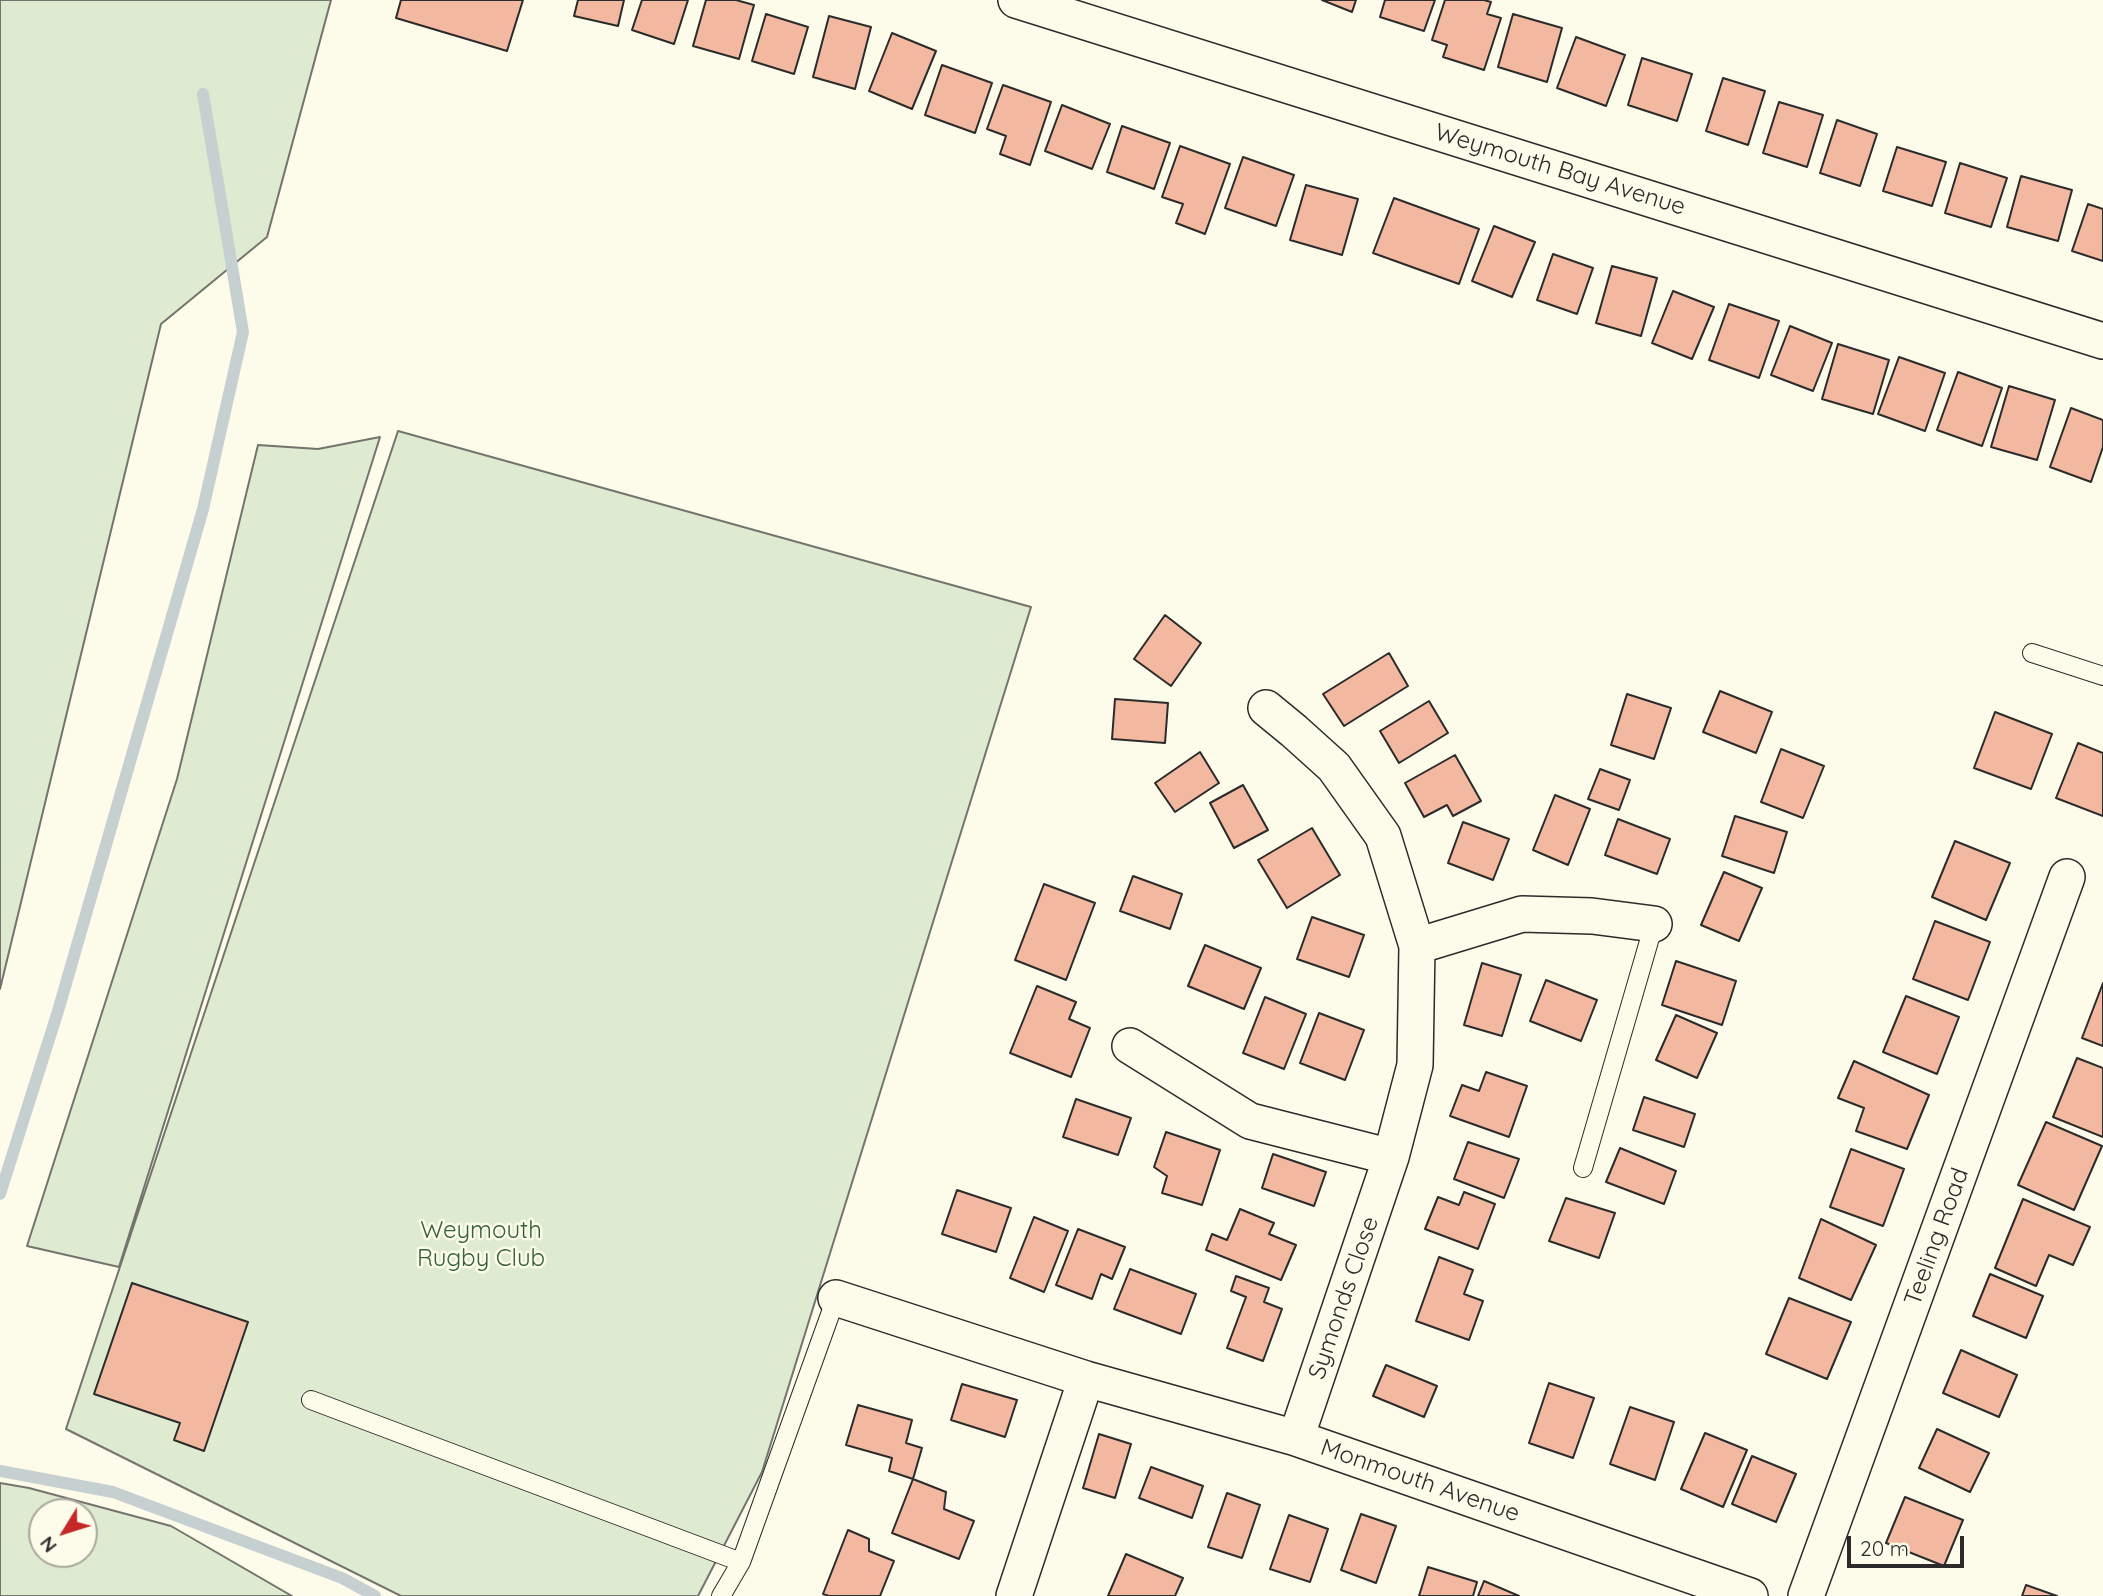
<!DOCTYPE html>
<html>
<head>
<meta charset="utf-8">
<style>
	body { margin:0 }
	#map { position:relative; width:2103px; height:1596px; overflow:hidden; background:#fdfbea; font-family:Quicksand,sans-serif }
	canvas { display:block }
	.north { position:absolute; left:28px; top:1498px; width:70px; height:70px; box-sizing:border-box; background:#fdfbea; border:2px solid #a9a89e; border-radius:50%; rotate:232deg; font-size:19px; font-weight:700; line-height:28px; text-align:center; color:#2b2b2b }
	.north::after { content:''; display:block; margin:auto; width:24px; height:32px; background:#c62828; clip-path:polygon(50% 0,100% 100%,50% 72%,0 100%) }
	.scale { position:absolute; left:1847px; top:1536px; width:117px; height:32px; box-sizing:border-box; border:4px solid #2b2b2b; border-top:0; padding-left:9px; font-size:21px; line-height:24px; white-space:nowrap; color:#2b2b2b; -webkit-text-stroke:5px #fdfbea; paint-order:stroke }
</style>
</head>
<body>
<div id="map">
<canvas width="2103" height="1596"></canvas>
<div class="north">N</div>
<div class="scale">20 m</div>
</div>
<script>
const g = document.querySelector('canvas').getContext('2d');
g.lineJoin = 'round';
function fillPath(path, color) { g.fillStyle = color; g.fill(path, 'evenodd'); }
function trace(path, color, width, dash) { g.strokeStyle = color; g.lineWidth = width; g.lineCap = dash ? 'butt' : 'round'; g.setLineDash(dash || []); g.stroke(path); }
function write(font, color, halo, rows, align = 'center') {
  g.font = font + ' Quicksand,sans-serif'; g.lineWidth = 5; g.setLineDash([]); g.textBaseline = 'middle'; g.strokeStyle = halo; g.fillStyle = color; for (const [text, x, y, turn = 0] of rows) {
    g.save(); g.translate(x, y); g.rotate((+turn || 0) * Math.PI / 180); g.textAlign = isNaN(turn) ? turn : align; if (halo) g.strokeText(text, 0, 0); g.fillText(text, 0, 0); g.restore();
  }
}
const green = new Path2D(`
	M 0,0 L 331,0 L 267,237 L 161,324 L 0,989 Z
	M 398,431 L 1031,607 L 762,1472 L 698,1596 L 401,1596 L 66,1429 Z
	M 380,437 L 119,1267 L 27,1246 L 177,779 L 258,445 L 318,449 Z
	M 0,1483 L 29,1488 L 171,1526 L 292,1596 L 0,1596 ZM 42,1512 L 84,1512 L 84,1554 L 42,1554 Z`);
const stream = new Path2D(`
	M 0,1194 L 58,1011 L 203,509 L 243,332 L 203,94
	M 0,1471 L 113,1492 L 342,1578 L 375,1596`);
const building = new Path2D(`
	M 401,0 L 523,0 L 507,51 L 396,18 Z
	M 578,0 L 624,0 L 618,26 L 574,16 Z
	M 642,0 L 688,0 L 674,44 L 632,30 Z
	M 706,0 L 736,0 L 754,5 L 739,59 L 693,46 Z
	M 1322,0 L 1356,0 L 1352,12 Z
	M 1385,0 L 1435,0 L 1424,31 L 1380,17 Z
	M 1445,0 L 1484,0 L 1491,2 L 1487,14 L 1501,18 L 1484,70 L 1443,57 L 1447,45 L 1432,40 Z
	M 766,14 L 808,27 L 794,74 L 752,61 Z
	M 1513,14 L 1562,28 L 1547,82 L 1498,67 Z
	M 829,16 L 871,27 L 855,89 L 813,77 Z
	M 892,33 L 936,51 L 912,109 L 869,91 Z
	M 1576,37 L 1625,55 L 1606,106 L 1557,88 Z
	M 1642,58 L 1692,74 L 1677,121 L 1628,105 Z
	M 942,65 L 992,83 L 975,133 L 925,115 Z
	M 1723,78 L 1765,91 L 1748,145 L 1706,131 Z
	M 1003,85 L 1051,102 L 1030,165 L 1000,154 L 1006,136 L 987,129 Z
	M 1779,102 L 1823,115 L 1807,167 L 1763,153 Z
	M 1062,105 L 1110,124 L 1092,169 L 1045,151 Z
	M 1837,120 L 1877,134 L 1860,186 L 1820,173 Z
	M 1122,126 L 1170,143 L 1154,189 L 1107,172 Z
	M 1180,146 L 1230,164 L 1205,234 L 1176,223 L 1183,204 L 1162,197 Z
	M 1897,147 L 1946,162 L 1932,206 L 1883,191 Z
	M 1243,157 L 1294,175 L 1276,226 L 1225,208 Z
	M 1960,163 L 2007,178 L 1991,227 L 1945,213 Z
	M 2021,176 L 2072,190 L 2058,241 L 2007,227 Z
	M 1306,185 L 1358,199 L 1342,255 L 1290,240 Z
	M 1394,198 L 1479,229 L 1459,284 L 1373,253 Z
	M 2088,204 L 2103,209 L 2103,261 L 2072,251 Z
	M 1494,226 L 1535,242 L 1512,297 L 1472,281 Z
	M 1553,254 L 1593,268 L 1577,314 L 1537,300 Z
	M 1612,266 L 1657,278 L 1641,336 L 1596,323 Z
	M 1673,291 L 1714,307 L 1692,359 L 1652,343 Z
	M 1729,304 L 1779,321 L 1759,378 L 1709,360 Z
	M 1790,326 L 1832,343 L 1813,391 L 1771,375 Z
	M 1838,344 L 1889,360 L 1873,414 L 1822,399 Z
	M 1899,357 L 1945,373 L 1925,431 L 1878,414 Z
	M 1958,372 L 2002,388 L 1982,446 L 1937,430 Z
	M 2009,386 L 2055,400 L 2037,460 L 1991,447 Z
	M 2071,408 L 2103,420 L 2103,447 L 2091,482 L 2050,467 Z
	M 1165,615 L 1201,643 L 1171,686 L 1134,659 Z
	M 1389,653 L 1408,686 L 1344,726 L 1323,694 Z
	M 1720,691 L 1772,712 L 1756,753 L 1703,732 Z
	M 1627,694 L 1671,708 L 1654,759 L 1611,745 Z
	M 1115,699 L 1168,703 L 1165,743 L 1112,739 Z
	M 1429,701 L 1448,733 L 1399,763 L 1380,731 Z
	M 1995,712 L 2052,734 L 2031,789 L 1974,768 Z
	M 2078,743 L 2103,753 L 2103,816 L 2056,798 Z
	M 1781,749 L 1824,766 L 1803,818 L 1761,802 Z
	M 1200,752 L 1219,783 L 1175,812 L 1155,783 Z
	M 1455,755 L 1481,801 L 1453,816 L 1447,805 L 1424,817 L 1405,783 Z
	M 1600,769 L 1630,780 L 1619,810 L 1588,799 Z
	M 1243,785 L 1268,830 L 1234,848 L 1210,803 Z
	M 1555,795 L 1590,809 L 1568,865 L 1533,850 Z
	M 1735,816 L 1787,832 L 1774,873 L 1722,856 Z
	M 1618,819 L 1670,839 L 1657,874 L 1605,855 Z
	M 1463,822 L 1509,839 L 1493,880 L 1448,863 Z
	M 1312,828 L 1340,875 L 1287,908 L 1258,860 Z
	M 1955,841 L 2010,863 L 1986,920 L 1932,897 Z
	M 1724,872 L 1762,888 L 1739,941 L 1701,925 Z
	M 1133,876 L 1182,894 L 1170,929 L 1120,911 Z
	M 1044,884 L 1095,903 L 1066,980 L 1015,960 Z
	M 1312,917 L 1364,935 L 1349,977 L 1297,959 Z
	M 1935,921 L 1990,942 L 1968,1000 L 1913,979 Z
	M 1205,945 L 1261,968 L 1244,1009 L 1188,986 Z
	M 1676,961 L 1736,981 L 1722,1025 L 1662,1005 Z
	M 1482,963 L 1521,975 L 1502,1036 L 1464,1025 Z
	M 1546,980 L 1597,1000 L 1581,1041 L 1530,1021 Z
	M 2103,983 L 2103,1046 L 2082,1038 Z
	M 1037,986 L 1076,1002 L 1069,1019 L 1090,1028 L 1071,1077 L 1010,1053 Z
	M 1906,996 L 1959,1017 L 1937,1074 L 1883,1052 Z
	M 1265,997 L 1306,1014 L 1284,1069 L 1243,1053 Z
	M 1319,1013 L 1364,1030 L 1345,1080 L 1300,1063 Z
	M 1676,1015 L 1717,1033 L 1697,1078 L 1656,1060 Z
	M 2077,1058 L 2103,1068 L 2103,1137 L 2053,1117 Z
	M 1854,1061 L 1929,1095 L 1907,1149 L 1856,1131 L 1864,1108 L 1838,1098 Z
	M 1486,1072 L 1527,1086 L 1509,1137 L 1450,1116 L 1462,1085 L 1479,1091 Z
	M 1644,1097 L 1695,1114 L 1684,1147 L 1633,1130 Z
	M 1076,1099 L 1131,1118 L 1118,1155 L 1063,1137 Z
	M 2046,1122 L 2102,1146 L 2074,1210 L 2018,1185 Z
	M 1166,1132 L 1220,1150 L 1202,1205 L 1162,1193 L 1167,1176 L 1154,1167 Z
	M 1468,1142 L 1519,1159 L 1504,1198 L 1454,1179 Z
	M 1620,1148 L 1676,1171 L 1664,1204 L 1606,1182 Z
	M 1851,1149 L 1904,1169 L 1883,1226 L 1830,1207 Z
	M 1273,1154 L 1326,1172 L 1314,1206 L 1262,1188 Z
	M 957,1190 L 1011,1208 L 996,1252 L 942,1234 Z
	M 1464,1192 L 1495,1204 L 1478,1249 L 1425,1229 L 1438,1197 L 1459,1205 Z
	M 1566,1198 L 1615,1213 L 1599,1258 L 1549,1241 Z
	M 2023,1199 L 2090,1227 L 2073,1265 L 2049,1255 L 2036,1286 L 1995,1268 Z
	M 1240,1209 L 1274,1223 L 1269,1234 L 1296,1245 L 1281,1280 L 1206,1250 L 1212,1234 L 1227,1240 Z
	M 1034,1217 L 1068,1231 L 1044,1292 L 1010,1278 Z
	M 1821,1219 L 1876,1245 L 1851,1300 L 1799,1278 Z
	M 1078,1229 L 1125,1247 L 1112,1279 L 1101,1274 L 1092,1299 L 1056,1285 Z
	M 1439,1257 L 1473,1270 L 1464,1294 L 1483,1301 L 1469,1340 L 1416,1321 Z
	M 1130,1269 L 1196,1294 L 1181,1334 L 1114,1309 Z
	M 1990,1274 L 2043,1296 L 2026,1338 L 1973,1316 Z
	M 1236,1276 L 1269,1288 L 1264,1302 L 1282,1309 L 1263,1361 L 1227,1348 L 1246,1297 L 1231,1291 Z
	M 132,1283 L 248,1322 L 204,1451 L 174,1440 L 180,1423 L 94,1394 Z
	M 1789,1298 L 1851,1322 L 1827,1379 L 1766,1354 Z
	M 1961,1350 L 2017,1375 L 1999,1417 L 1943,1393 Z
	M 1386,1365 L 1437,1386 L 1424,1417 L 1373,1396 Z
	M 1549,1383 L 1594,1398 L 1573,1458 L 1529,1443 Z
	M 962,1384 L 1017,1400 L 1005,1437 L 951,1420 Z
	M 858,1405 L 912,1420 L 906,1443 L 922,1448 L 913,1479 L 889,1471 L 892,1458 L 846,1445 Z
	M 1630,1407 L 1674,1422 L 1655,1480 L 1610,1464 Z
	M 1937,1429 L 1989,1453 L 1970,1492 L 1919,1468 Z
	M 1705,1433 L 1747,1450 L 1723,1507 L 1681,1489 Z
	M 1099,1434 L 1131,1444 L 1115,1498 L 1083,1488 Z
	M 1752,1456 L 1796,1474 L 1776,1522 L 1732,1504 Z
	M 1151,1467 L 1203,1486 L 1192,1518 L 1139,1498 Z
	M 913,1479 L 946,1492 L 944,1509 L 974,1521 L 959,1559 L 892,1533 Z
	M 1227,1493 L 1260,1505 L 1242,1558 L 1208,1547 Z
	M 1905,1497 L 1963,1520 L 1944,1566 L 1886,1543 Z
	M 1361,1514 L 1396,1526 L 1376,1583 L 1341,1570 Z
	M 1289,1515 L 1328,1529 L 1310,1582 L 1270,1569 Z
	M 848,1530 L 869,1539 L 869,1551 L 894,1561 L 880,1596 L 829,1596 L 823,1594 Z
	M 1126,1554 L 1183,1578 L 1175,1596 L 1108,1596 Z
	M 1428,1567 L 1477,1582 L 1473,1596 L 1419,1596 Z
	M 1484,1581 L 1519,1596 L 1478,1596 Z
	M 2026,1585 L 2057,1596 L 2022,1596 Z`);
const service = new Path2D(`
	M 2032,653 L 2103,676
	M 1583,1168 L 1654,924
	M 311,1400 L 741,1562
	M 721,1596 L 741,1562 L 836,1298`);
const minor = new Path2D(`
	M 1016,0 L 2103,341
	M 1266,708 L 1294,731 L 1334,767 L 1383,836 L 1417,946 L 1415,1065 L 1391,1157 L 1296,1438
	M 1417,946 L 1522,914 L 1592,916 L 1654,924
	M 1130,1046 L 1250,1121 L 1391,1157
	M 836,1298 L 1086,1379 L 1296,1438 L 1750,1596
	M 1014,1596 L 1086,1379
	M 1806,1596 L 2067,877`);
const streetNames = [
	["Weymouth Bay Avenue",1560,170,17],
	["Teeling Road",1937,1237,-70],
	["Symonds Close",1344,1298,-71],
	["Monmouth Avenue",1420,1481,19]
];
const parkNames = [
	["Weymouth",481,1231],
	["Rugby Club",481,1259]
];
fillPath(green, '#deebd1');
trace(green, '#74746e', 2);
trace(stream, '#c7d0d0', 12);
fillPath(building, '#f2b8a0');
trace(building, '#2b2b2b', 2);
trace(service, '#2b2b2b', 20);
trace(minor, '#2b2b2b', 38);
trace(service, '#fdfbea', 18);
trace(minor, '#fdfbea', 35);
write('24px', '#2b2b2b', '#fdfbea', streetNames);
write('24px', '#34623c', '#fdfbea', parkNames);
</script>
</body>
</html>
